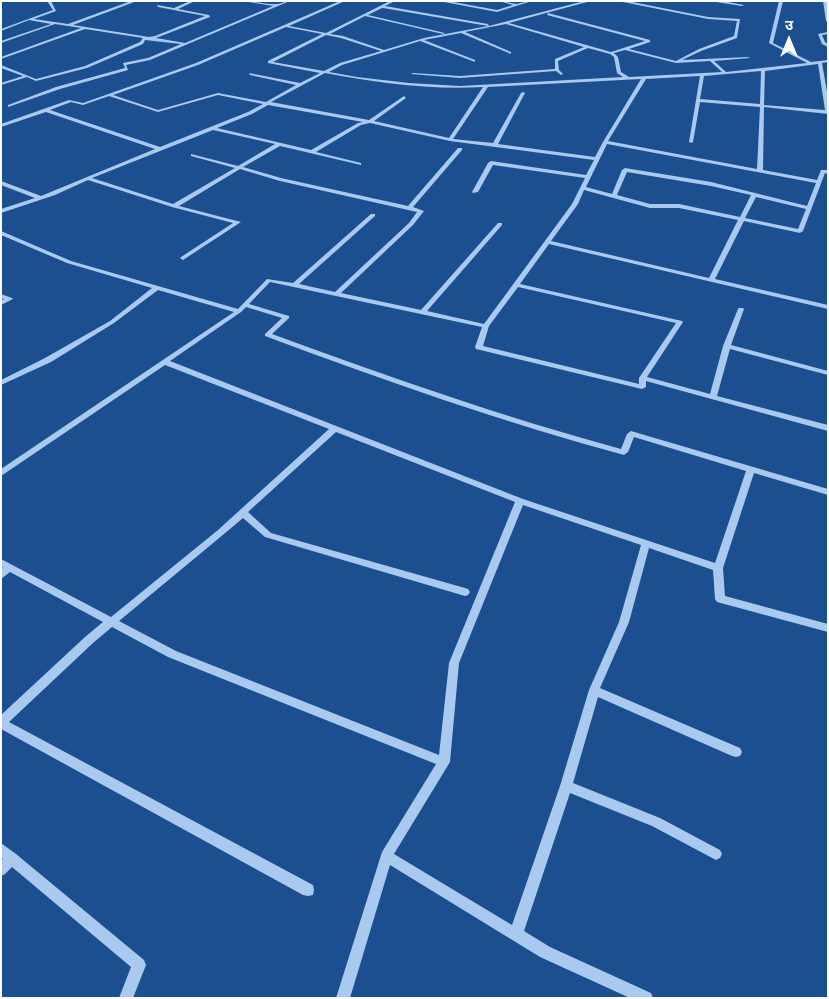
<!DOCTYPE html>
<html>
<head>
<meta charset="utf-8">
<style>
	body { margin:0 }
	#map { position:relative; width:829px; height:999px; overflow:hidden; background:#1b4f8f; font-family:Montserrat,"Noto Sans Devanagari",sans-serif }
	canvas { display:block }
	.frame { position:absolute; inset:0; border:2px solid #fff; pointer-events:none }
	.north { position:absolute; left:764px; top:15px; width:50px; height:50px; -webkit-text-stroke:4px #1b4f8f; paint-order:stroke; rotate:0deg; font-size:14px; font-weight:700; line-height:20px; text-align:center; color:#fff }
	.north::after { content:''; display:block; margin:auto; width:18px; height:22px; background:#fff; clip-path:polygon(50% 0,100% 100%,50% 72%,0 100%) }
</style>
</head>
<body>
<div id="map">
<canvas width="829" height="999"></canvas>
<div class="frame"></div>
<div class="north">उ</div>
</div>
<script>
const g = document.querySelector('canvas').getContext('2d');
g.lineJoin = 'round';
function fillPath(path, color) { g.fillStyle = color; g.fill(path, 'evenodd'); }
const minor = new Path2D(`
	M 47,1 L 51,1 L 56,11 L 34,19 L 68,24 L 131,1 L 137,1 L 73,25 L 149,37 L 155,36 L 205,16 L 158,7 L 157,5 L 174,8 L 190,1 L 195,1 L 178,9 L 209,15 L 210,17 L 156,38 L 185,43 L 273,6 L 243,1 C 253,1 270,5 277,4 C 282,4 285,1 290,1 L 150,60 L 126,65 L 128,70 L 60,89 L 8,107 L 8,105 L 56,87 L 125,68 L 123,63 L 148,58 L 181,44 L 145,40 L 143,44 L 87,68 L 36,81 L 27,77 L 1,85 L 1,83 L 23,76 L 1,68 L 1,65 L 36,79 L 85,66 L 140,42 L 143,38 L 85,29 L 1,59 L 1,57 L 81,28 L 55,24 L 1,43 L 1,41 L 51,24 L 29,20 L 1,31 L 1,29 L 53,10 Z
	M 340,1 L 345,1 L 289,26 L 326,33 L 390,1 L 395,1 L 385,6 L 488,24 L 489,26 L 584,1 L 591,1 L 509,23 L 611,52 L 645,41 L 547,15 L 548,13 L 650,40 L 650,42 L 629,49 L 676,61 L 699,49 L 734,36 L 737,21 L 708,19 L 618,1 L 627,1 L 708,17 L 740,19 L 737,38 L 701,51 L 682,60 L 748,57 L 750,58 L 714,61 L 726,72 L 807,63 L 769,43 L 779,1 L 783,1 L 773,43 L 811,62 L 828,60 L 828,62 L 822,63 L 828,97 L 828,114 L 764,107 L 763,170 L 817,180 L 821,170 L 828,170 L 828,174 L 825,173 L 803,231 L 800,233 L 744,221 L 715,279 L 828,305 L 828,309 L 549,244 L 520,284 L 682,321 L 683,322 L 647,377 L 710,394 L 723,346 L 738,309 L 739,308 L 743,308 L 744,309 L 731,345 L 828,371 L 828,375 L 730,349 L 717,396 L 828,425 L 828,431 L 646,381 L 646,387 L 642,389 L 476,349 L 475,347 L 482,327 L 270,282 L 249,304 L 289,316 L 289,318 L 272,334 C 387,376 503,417 621,449 L 627,434 L 631,431 L 828,489 L 828,495 L 754,473 L 723,568 L 725,596 L 828,624 L 828,632 L 717,602 L 715,599 L 713,570 L 649,548 L 629,622 L 600,688 L 740,748 L 742,752 L 740,756 L 736,757 L 732,756 L 598,697 L 573,783 L 660,818 L 720,850 L 722,854 L 720,858 L 716,860 L 652,826 L 570,793 L 524,931 L 550,947 L 651,993 L 653,998 L 630,998 L 540,957 L 390,865 L 350,998 L 336,998 L 382,852 L 436,764 L 168,657 L 112,627 L 93,643 L 9,722 L 313,885 L 314,890 L 313,895 L 308,896 L 303,895 L 1,729 L 1,715 L 85,637 L 103,622 L 10,572 L 1,579 L 1,569 L 3,568 L 1,567 L 1,559 L 111,617 L 218,530 L 329,429 L 165,365 L 1,476 L 1,469 L 234,312 L 158,290 L 114,323 L 51,362 L 1,385 L 1,380 L 45,358 L 110,321 L 152,288 L 67,263 L 1,235 L 1,231 L 71,261 L 238,309 L 267,279 L 293,283 L 371,214 L 375,214 L 375,216 L 299,284 L 335,292 L 409,223 L 417,212 L 280,181 L 240,169 L 179,206 L 241,222 L 183,260 L 180,258 L 181,257 L 233,223 L 172,207 L 88,180 L 55,195 L 1,213 L 1,209 L 35,198 L 1,185 L 1,181 L 41,196 L 155,149 L 46,112 L 1,127 L 1,124 L 69,100 L 83,103 L 196,63 ZM 382,8 L 383,8 L 488,26 L 424,38 L 384,50 L 343,36 L 330,34 L 365,16 L 443,34 L 445,33 L 368,15 ZM 506,24 L 584,47 L 555,59 L 555,69 L 460,76 L 413,73 L 411,74 L 460,78 L 556,71 L 561,75 L 563,74 L 559,70 L 558,61 L 588,48 L 610,54 L 614,57 L 617,73 L 623,77 L 460,86 L 409,83 L 357,77 L 329,72 L 342,65 L 420,41 L 475,62 L 475,60 L 424,40 L 461,33 L 511,54 L 511,52 L 465,32 ZM 286,27 L 322,34 L 268,61 L 268,63 L 320,73 L 300,83 L 249,73 L 250,75 L 296,85 L 266,102 L 218,93 L 158,110 L 113,95 L 198,65 ZM 326,35 L 341,38 L 381,51 L 340,63 L 324,71 L 273,62 ZM 625,50 L 676,63 L 710,61 L 722,72 L 629,77 L 621,72 L 618,57 L 614,53 ZM 818,64 L 825,110 L 764,105 L 765,71 ZM 761,71 L 760,104 L 700,99 L 704,76 ZM 325,73 C 377,83 430,90 483,87 L 449,138 L 374,121 L 406,98 L 404,96 L 369,120 L 271,102 ZM 700,76 L 689,142 L 691,143 L 693,142 L 700,102 L 760,107 L 757,169 L 608,141 L 646,79 ZM 641,79 L 603,142 L 595,157 L 498,144 L 525,93 L 523,92 L 521,93 L 493,143 L 453,139 L 488,87 ZM 218,95 L 263,104 L 248,112 L 160,147 L 50,110 L 71,102 L 83,105 L 109,96 L 158,112 ZM 268,105 L 363,122 L 358,123 L 311,150 L 217,128 L 252,114 ZM 370,123 L 450,141 L 594,160 L 586,175 L 491,161 L 488,163 L 472,192 L 473,193 L 478,192 L 493,165 L 585,178 L 572,204 L 484,324 L 427,311 L 502,225 L 502,223 L 498,223 L 421,310 L 341,293 L 413,225 L 424,211 L 413,207 L 462,150 L 462,148 L 458,148 L 408,206 L 281,178 L 243,167 L 280,146 L 361,165 L 361,163 L 316,152 L 361,125 ZM 213,130 L 275,144 L 238,166 L 191,154 L 191,156 L 235,168 L 173,204 L 92,178 ZM 607,144 L 816,183 L 807,206 L 711,182 L 625,168 L 622,170 L 612,194 L 586,187 ZM 627,172 L 711,186 L 751,195 L 740,217 L 679,204 L 650,204 L 617,195 ZM 584,190 L 650,208 L 679,208 L 738,220 L 709,278 L 551,241 L 578,204 ZM 756,197 L 806,209 L 798,229 L 745,218 ZM 518,287 L 676,323 L 639,378 L 639,384 L 483,346 L 489,326 ZM 246,307 L 282,318 L 265,334 L 265,336 C 383,380 502,422 624,455 L 628,452 L 634,437 L 746,471 L 715,563 L 523,499 L 170,361 L 241,312 ZM 336,432 L 515,502 L 449,663 L 439,755 L 176,651 L 119,621 L 224,534 L 243,518 L 265,537 L 465,596 L 468,595 L 470,592 L 468,589 L 465,588 L 271,533 L 248,512 ZM 523,505 L 641,545 L 619,622 L 589,690 L 560,786 L 512,925 L 394,854 L 450,762 L 459,663 Z
	M 439,1 L 448,1 L 497,10 L 513,5 L 499,1 C 505,1 513,4 517,4 C 522,3 526,1 532,1 L 497,12 Z
	M 710,1 L 722,1 L 744,5 L 742,6 Z
	M 823,1 L 827,1 L 828,22 L 826,21 Z
	M 828,32 L 828,34 L 822,35 L 825,42 L 828,44 L 828,47 L 822,44 L 818,34 Z
	M 1,294 L 12,298 L 13,299 L 1,305 L 1,300 L 4,299 L 1,298 Z
	M 1,843 L 16,854 L 144,960 L 146,965 L 133,998 L 119,998 L 131,967 L 12,867 L 5,874 L 1,876 L 1,860 L 3,859 L 1,857 Z`);
fillPath(minor, '#a9c9ee');
</script>
</body>
</html>
